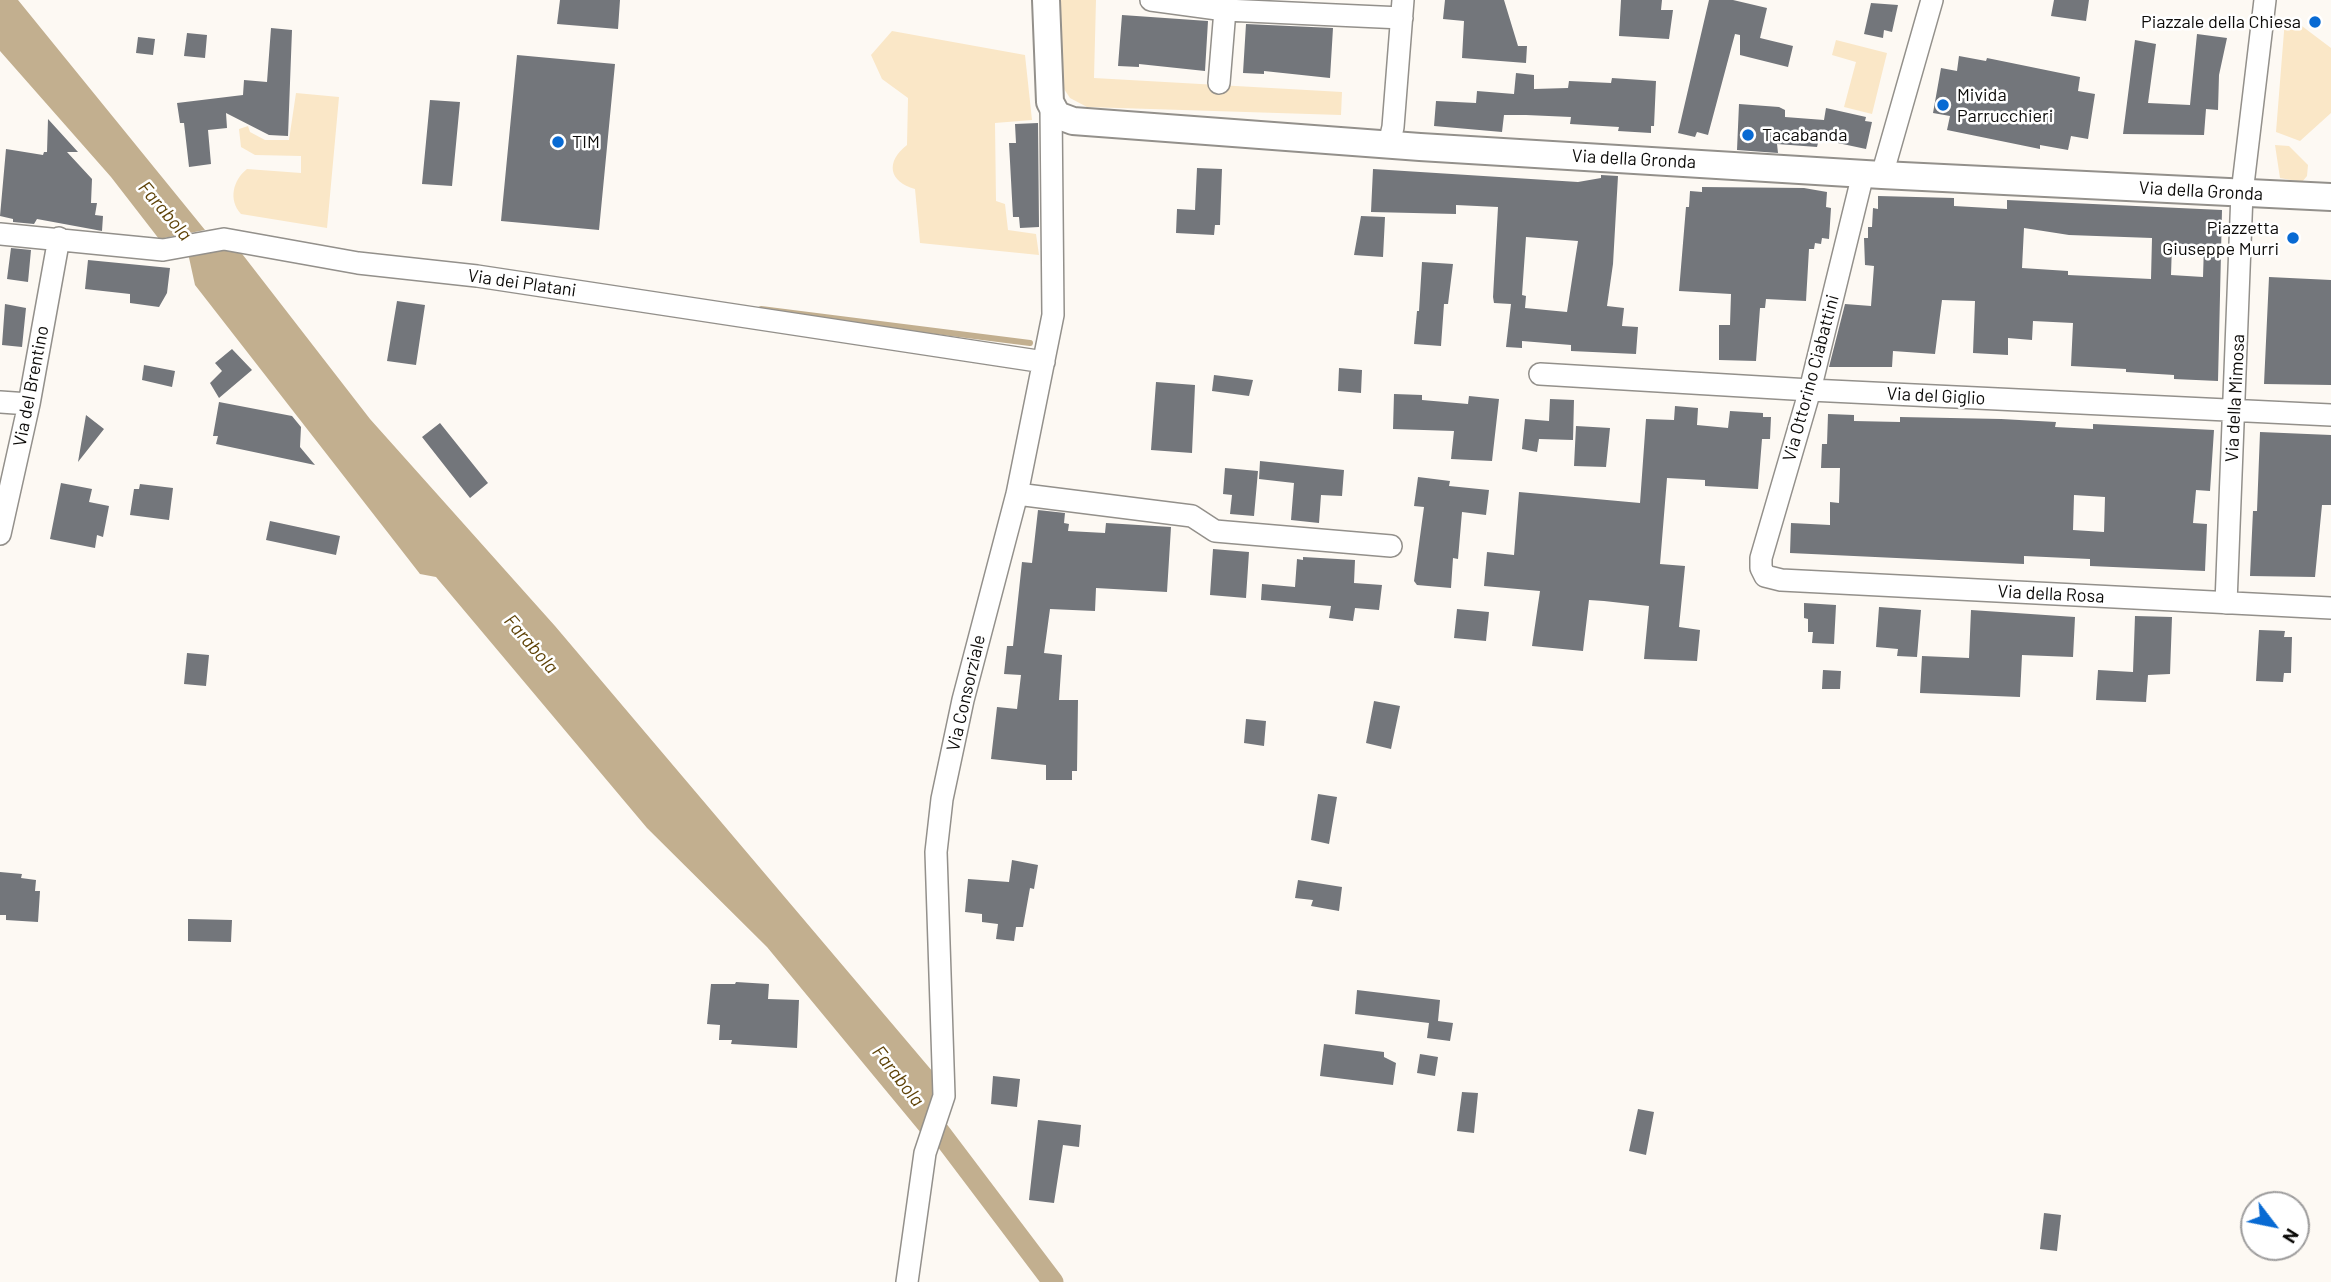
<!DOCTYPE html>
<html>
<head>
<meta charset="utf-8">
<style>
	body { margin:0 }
	#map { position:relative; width:2331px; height:1282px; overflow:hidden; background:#fdf9f3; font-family:Barlow,sans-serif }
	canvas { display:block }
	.north { position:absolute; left:2240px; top:1191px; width:70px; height:70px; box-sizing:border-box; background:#fff; border:2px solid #9e9d9d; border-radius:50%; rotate:122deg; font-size:19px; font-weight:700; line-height:28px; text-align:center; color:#0c0b09 }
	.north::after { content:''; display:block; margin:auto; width:24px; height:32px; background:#086ad3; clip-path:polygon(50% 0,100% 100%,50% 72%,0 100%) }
</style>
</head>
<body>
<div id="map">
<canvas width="2331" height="1282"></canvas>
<div class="north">N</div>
</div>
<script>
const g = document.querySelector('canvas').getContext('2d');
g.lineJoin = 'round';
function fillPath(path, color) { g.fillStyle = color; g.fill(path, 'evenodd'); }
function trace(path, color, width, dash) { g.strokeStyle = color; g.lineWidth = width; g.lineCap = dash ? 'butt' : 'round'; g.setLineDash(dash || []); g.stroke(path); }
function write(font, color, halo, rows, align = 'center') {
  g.font = font + ' Barlow,sans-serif'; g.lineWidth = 5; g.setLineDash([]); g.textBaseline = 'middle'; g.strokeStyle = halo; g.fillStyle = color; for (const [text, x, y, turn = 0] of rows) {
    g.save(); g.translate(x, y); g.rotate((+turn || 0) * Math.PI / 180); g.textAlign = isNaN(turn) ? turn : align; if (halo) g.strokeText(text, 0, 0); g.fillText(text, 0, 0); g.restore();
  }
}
const green = new Path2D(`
	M 1057,0 L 1096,0 L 1094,78 L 1342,92 L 1341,115 L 1087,107 L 1070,98 L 1062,86 Z
	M 2290,17 L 2331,48 L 2331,113 L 2300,141 L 2276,132 L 2285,19 Z
	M 892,31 L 1025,55 L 1032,120 L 995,123 L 996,201 L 1005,204 L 1008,230 L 1036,234 L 1039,255 L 920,243 L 915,189 C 889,182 885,162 907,145 L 908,98 L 882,79 L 871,55 Z
	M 1836,40 L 1887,53 L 1872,114 L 1844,107 L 1856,62 L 1832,55 Z
	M 296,93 L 339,97 L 327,228 L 241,214 C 228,200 233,180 247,169 L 301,173 L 301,156 L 255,155 L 241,147 L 239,129 L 248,126 L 250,132 L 265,140 L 289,140 Z
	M 2275,145 L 2289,146 L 2308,165 L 2307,176 L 2302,182 L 2280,178 Z`);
const water = new Path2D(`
	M 0,0 L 18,0 L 205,230 L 159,239 L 111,177 L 0,51 Z
	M 236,246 L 370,419 L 555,626 L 933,1072 L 936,1094 L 921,1133 L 767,947 L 647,828 L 436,577 L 420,574 L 195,285 L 188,253 Z`);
const stream = new Path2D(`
	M 761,309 L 1030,343`);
const canal = new Path2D(`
	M 926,1114 L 1053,1282`);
const building = new Path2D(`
	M 560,0 L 620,0 L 618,29 L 557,24 Z
	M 1445,0 L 1504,0 L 1518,46 L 1527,46 L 1526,63 L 1462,58 L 1464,21 L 1443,19 Z
	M 1621,0 L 1662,0 L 1661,10 L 1673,10 L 1669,39 L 1619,36 Z
	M 1709,0 L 1733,0 L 1767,8 L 1760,38 L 1793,46 L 1788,67 L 1740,55 L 1740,35 L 1735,34 L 1708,135 L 1697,132 L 1695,137 L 1678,133 Z
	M 2054,0 L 2089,0 L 2086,21 L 2051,16 Z
	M 1871,3 L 1898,5 L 1892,32 L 1884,30 L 1883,38 L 1864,34 Z
	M 1122,15 L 1208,21 L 1205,71 L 1139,64 L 1139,67 L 1118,66 Z
	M 1246,24 L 1333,28 L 1330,78 L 1264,71 L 1264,74 L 1243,73 Z
	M 271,28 L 292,30 L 288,136 L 269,135 L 226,113 L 227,128 L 208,130 L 211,164 L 189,167 L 184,123 L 180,123 L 177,103 L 243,95 L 244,80 L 267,82 Z
	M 187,33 L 207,35 L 205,58 L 184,56 Z
	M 2197,34 L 2227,38 L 2219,75 L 2218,110 L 2206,109 L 2204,135 L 2123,134 L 2135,40 L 2156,44 L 2148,103 L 2190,105 Z
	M 138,37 L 155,39 L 153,55 L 136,53 Z
	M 517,55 L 615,64 L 599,230 L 501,221 Z
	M 1959,56 L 1986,61 L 1987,58 L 2080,77 L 2078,91 L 2095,94 L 2088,139 L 2071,136 L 2068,150 L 2040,145 L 2040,149 L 1947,130 L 1950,116 L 1933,113 L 1941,68 L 1957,71 Z
	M 1516,73 L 1534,75 L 1534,89 L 1568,88 L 1569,81 L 1611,83 L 1612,78 L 1656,81 L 1654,126 L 1651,126 L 1651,133 L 1618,131 L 1619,127 L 1570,124 L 1571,117 L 1526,115 L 1504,115 L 1502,132 L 1434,126 L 1436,101 L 1476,103 L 1477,91 L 1514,94 Z
	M 430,100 L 460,102 L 452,186 L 422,184 Z
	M 1739,104 L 1779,107 L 1785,110 L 1785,117 L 1824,120 L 1826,108 L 1866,117 L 1865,121 L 1872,122 L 1866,149 L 1819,139 L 1817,147 L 1777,144 L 1778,153 L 1737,150 Z
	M 48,119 L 78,152 L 67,152 L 92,179 L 91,203 L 97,203 L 95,215 L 103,216 L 102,231 L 37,219 L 34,224 L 13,222 L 13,219 L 0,216 L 6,149 L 43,155 L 44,152 L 47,152 Z
	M 1038,123 L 1039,227 L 1020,228 L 1019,217 L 1013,217 L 1009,143 L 1016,143 L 1015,124 Z
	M 1197,168 L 1222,169 L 1220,225 L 1215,225 L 1214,235 L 1176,233 L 1177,209 L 1195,210 Z
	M 1373,169 L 1578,182 L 1601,178 L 1601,175 L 1618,176 L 1613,264 L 1607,306 L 1624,308 L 1622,326 L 1638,327 L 1636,354 L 1571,351 L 1571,345 L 1522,341 L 1522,348 L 1506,347 L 1511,304 L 1494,303 L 1493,297 L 1498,207 L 1456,205 L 1456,214 L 1371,212 ZM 1526,237 L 1578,241 L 1567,312 L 1525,308 L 1526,296 L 1522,295 Z
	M 1702,187 L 1804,188 L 1827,192 L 1826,207 L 1831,208 L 1829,239 L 1822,238 L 1821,244 L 1815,243 L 1814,249 L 1809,249 L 1806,301 L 1766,299 L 1765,308 L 1760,308 L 1756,361 L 1719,360 L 1719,325 L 1730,325 L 1731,294 L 1679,291 L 1686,207 L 1689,207 L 1690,191 L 1702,192 Z
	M 1878,196 L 1954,198 L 1954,206 L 2007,209 L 2007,200 L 2222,210 L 2218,381 L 2174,379 L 2174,375 L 2126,372 L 2126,369 L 2071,366 L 2073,323 L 2033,321 L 2032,340 L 2008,338 L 2008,355 L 1973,353 L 1975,301 L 1942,300 L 1935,354 L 1893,351 L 1892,367 L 1829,367 L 1845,304 L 1871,306 L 1874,266 L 1865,265 L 1864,238 L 1868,238 L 1868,227 L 1872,227 L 1873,208 L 1878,209 ZM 2024,228 L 2069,235 L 2152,238 L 2151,279 L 2068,275 L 2068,271 L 2022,268 ZM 2172,244 L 2204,245 L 2203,277 L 2171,275 Z
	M 1361,216 L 1385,217 L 1383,257 L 1354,255 Z
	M 11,248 L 31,250 L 28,282 L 7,279 Z
	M 88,260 L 170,268 L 167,293 L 159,307 L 130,303 L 130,294 L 85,289 Z
	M 1422,262 L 1453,264 L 1448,304 L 1444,304 L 1441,346 L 1414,344 L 1417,311 L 1419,311 Z
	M 2269,277 L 2331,280 L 2331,385 L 2264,384 Z
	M 397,301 L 425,305 L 416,365 L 387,361 Z
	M 5,304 L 26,308 L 22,347 L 2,345 Z
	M 232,349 L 252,370 L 219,398 L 210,383 L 222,371 L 215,363 Z
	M 144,365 L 175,371 L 172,387 L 142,380 Z
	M 1339,368 L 1362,370 L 1361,393 L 1338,391 Z
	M 1214,375 L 1253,380 L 1249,396 L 1212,391 Z
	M 1156,382 L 1195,385 L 1192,453 L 1151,450 Z
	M 1394,394 L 1422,395 L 1422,400 L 1468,404 L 1469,396 L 1499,399 L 1492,461 L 1451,459 L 1454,431 L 1393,429 Z
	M 1550,399 L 1574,400 L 1573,440 L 1539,439 L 1537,452 L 1522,449 L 1525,419 L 1549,421 Z
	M 219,402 L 292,416 L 301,427 L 300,447 L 315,465 L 216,444 L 218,436 L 213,436 Z
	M 1675,406 L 1698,408 L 1697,425 L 1728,428 L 1730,411 L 1763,413 L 1763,417 L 1771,417 L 1770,439 L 1762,439 L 1758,489 L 1705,486 L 1705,480 L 1667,478 L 1660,564 L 1685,566 L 1679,627 L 1700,630 L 1697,661 L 1644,659 L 1649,606 L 1604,601 L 1589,600 L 1583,651 L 1532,646 L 1540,591 L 1484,586 L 1487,552 L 1514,555 L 1519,492 L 1640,503 L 1646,419 L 1674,420 Z
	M 1828,414 L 1854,415 L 1854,421 L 1900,422 L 1900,417 L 2001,419 L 2056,422 L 2055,427 L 2093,429 L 2093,424 L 2214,430 L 2210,491 L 2196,490 L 2193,523 L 2207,524 L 2205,571 L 2090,566 L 2090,559 L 2024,556 L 2024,564 L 1790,553 L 1791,523 L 1830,525 L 1830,502 L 1839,503 L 1840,468 L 1821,468 L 1822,444 L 1827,444 ZM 2074,495 L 2105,497 L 2104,532 L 2073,530 Z
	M 86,415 L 104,429 L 78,462 Z
	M 440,423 L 488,483 L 470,498 L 422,437 Z
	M 1576,426 L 1610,428 L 1606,467 L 1574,466 Z
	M 2260,432 L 2331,435 L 2331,505 L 2322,505 L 2315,577 L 2250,576 L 2253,511 L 2257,511 Z
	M 1260,461 L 1344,470 L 1342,496 L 1321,495 L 1319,523 L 1291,520 L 1294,483 L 1259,479 Z
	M 1225,468 L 1258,471 L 1254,516 L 1230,514 L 1232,495 L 1223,494 Z
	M 1418,477 L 1450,481 L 1449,486 L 1489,490 L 1486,515 L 1462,512 L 1458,559 L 1453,558 L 1451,588 L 1417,585 L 1414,581 L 1424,507 L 1414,506 Z
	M 61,483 L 92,489 L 89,502 L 109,506 L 103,537 L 97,535 L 95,548 L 50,539 Z
	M 140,484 L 173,488 L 169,520 L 130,515 L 134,489 L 139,489 Z
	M 1038,510 L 1065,513 L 1064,523 L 1069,524 L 1068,531 L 1105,533 L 1106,523 L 1171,527 L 1167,592 L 1096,588 L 1095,611 L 1050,609 L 1044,653 L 1062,655 L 1059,700 L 1078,700 L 1077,771 L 1072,771 L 1072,780 L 1046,780 L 1046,765 L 991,759 L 997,707 L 1017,709 L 1021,675 L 1004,674 L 1007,646 L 1013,646 L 1022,562 L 1032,563 Z
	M 270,521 L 340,536 L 336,555 L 266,540 Z
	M 1213,549 L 1249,552 L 1246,598 L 1210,595 Z
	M 1303,557 L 1355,560 L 1354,583 L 1382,585 L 1379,610 L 1355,608 L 1353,621 L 1329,618 L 1331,606 L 1261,600 L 1262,584 L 1295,587 L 1297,559 L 1303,560 Z
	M 1804,603 L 1836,605 L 1834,644 L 1812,643 L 1813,632 L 1808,632 L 1808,619 L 1804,618 Z
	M 1879,607 L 1921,610 L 1917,657 L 1897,656 L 1898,649 L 1876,647 Z
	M 1457,609 L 1489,612 L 1486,641 L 1454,638 Z
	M 1971,610 L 2075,617 L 2073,657 L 2022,655 L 2020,697 L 1920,693 L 1922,656 L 1969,658 Z
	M 2135,616 L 2172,617 L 2170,674 L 2148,675 L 2146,702 L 2096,700 L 2098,670 L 2133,672 Z
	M 2259,630 L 2285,631 L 2284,637 L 2292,637 L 2291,673 L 2284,673 L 2283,682 L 2256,681 Z
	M 187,653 L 209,655 L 206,686 L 184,684 Z
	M 1823,670 L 1841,671 L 1840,689 L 1822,689 Z
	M 1374,701 L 1400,706 L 1391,749 L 1366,743 Z
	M 1246,719 L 1266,721 L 1264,746 L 1244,743 Z
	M 1318,794 L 1337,797 L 1329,844 L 1311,840 Z
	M 1012,860 L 1038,865 L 1034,889 L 1030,888 L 1023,927 L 1016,927 L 1014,941 L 996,939 L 998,924 L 982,922 L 982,914 L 965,912 L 968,879 L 1009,882 Z
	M 0,872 L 22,874 L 21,878 L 36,880 L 35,891 L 40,891 L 38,922 L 6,920 L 6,915 L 0,915 Z
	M 1298,880 L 1342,887 L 1339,911 L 1311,906 L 1313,900 L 1295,898 Z
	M 188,919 L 232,920 L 231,942 L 188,941 Z
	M 736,982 L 769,984 L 768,999 L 799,1000 L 797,1048 L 731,1044 L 732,1040 L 719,1040 L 720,1025 L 707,1024 L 711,984 L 735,984 Z
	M 1357,990 L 1440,1000 L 1438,1021 L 1453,1023 L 1450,1041 L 1427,1038 L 1429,1023 L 1355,1014 Z
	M 1324,1044 L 1384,1052 L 1384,1057 L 1396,1063 L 1393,1085 L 1320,1076 Z
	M 1420,1054 L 1438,1057 L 1435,1076 L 1417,1073 Z
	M 993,1076 L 1020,1079 L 1017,1107 L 991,1104 Z
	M 1462,1092 L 1478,1093 L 1474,1133 L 1457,1131 Z
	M 1638,1109 L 1654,1112 L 1646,1155 L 1629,1151 Z
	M 1038,1120 L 1081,1125 L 1079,1147 L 1063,1145 L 1054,1203 L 1029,1200 Z
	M 2044,1213 L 2061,1215 L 2057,1251 L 2040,1249 Z`);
const minor = new Path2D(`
	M 1151,0 L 1225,10 L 1402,18
	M 1219,83 L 1225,10
	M 1389,144 L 1393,127 L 1403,0
	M 1863,174 L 1810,390 L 1761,558 L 1761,568 L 1765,576 L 1781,580 L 2331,608
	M 1882,175 L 1932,0
	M 0,234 L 163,250 L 224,239 L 358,263 L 477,276 L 1044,362
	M 1540,374 L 1810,390 L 2331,415
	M 0,402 L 29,404
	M 1017,494 L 1192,516 L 1215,531 L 1391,546
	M 0,534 L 29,404 L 59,238
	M 2226,603 L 2242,193 L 2265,0
	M 907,1282 L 925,1153 L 944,1096 L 936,852 L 942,799 L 963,700 L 1017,494 L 1053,315 L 1051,107`);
const tertiary = new Path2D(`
	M 1046,0 L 1050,102 L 1057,115 L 1073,121 L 1420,147 L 1882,175 L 2331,197`);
const markers = [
	[2315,22,7,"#086ad3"],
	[1943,105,7,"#086ad3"],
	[1748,135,7,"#086ad3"],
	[558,142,7,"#086ad3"],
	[2293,238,7,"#086ad3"]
];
const poiNames = [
	["Piazzale della Chiesa",2301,22,"right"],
	["Mivida",1957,95],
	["Parrucchieri",1957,116],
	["Tacabanda",1762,135],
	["TIM",572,142],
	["Piazzetta",2279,228,"right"],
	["Giuseppe Murri",2279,249,"right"]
];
const streetNames = [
	["Via della Gronda",1634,159,3],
	["Via della Gronda",2201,191,3],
	["Via dei Platani",522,283,8],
	["Via Ottorino Ciabattini",1811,378,-75],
	["Via del Brentino",31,386,-79],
	["Via del Giglio",1936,396,3],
	["Via della Mimosa",2235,398,-87],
	["Via della Rosa",2051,594,3],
	["Via Consorziale",966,693,-77]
];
const waterNames = [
	["Farabola",165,211,50],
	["Farabola",531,644,49],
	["Farabola",898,1076,52]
];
fillPath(green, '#fae7c7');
fillPath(water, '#c2af8f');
trace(stream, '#c2af8f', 6);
trace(canal, '#c2af8f', 21);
fillPath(building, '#73767b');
trace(minor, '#93908b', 24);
trace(tertiary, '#93908b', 30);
trace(minor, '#fff', 21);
trace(tertiary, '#fff', 26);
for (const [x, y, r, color] of markers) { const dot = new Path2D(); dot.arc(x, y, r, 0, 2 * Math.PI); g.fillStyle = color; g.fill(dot); trace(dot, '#fff', 2.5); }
write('18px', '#0c0b09', '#fff', poiNames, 'left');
write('18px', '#0c0b09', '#fff', streetNames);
write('italic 19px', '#5f4308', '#fff', waterNames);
</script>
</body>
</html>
